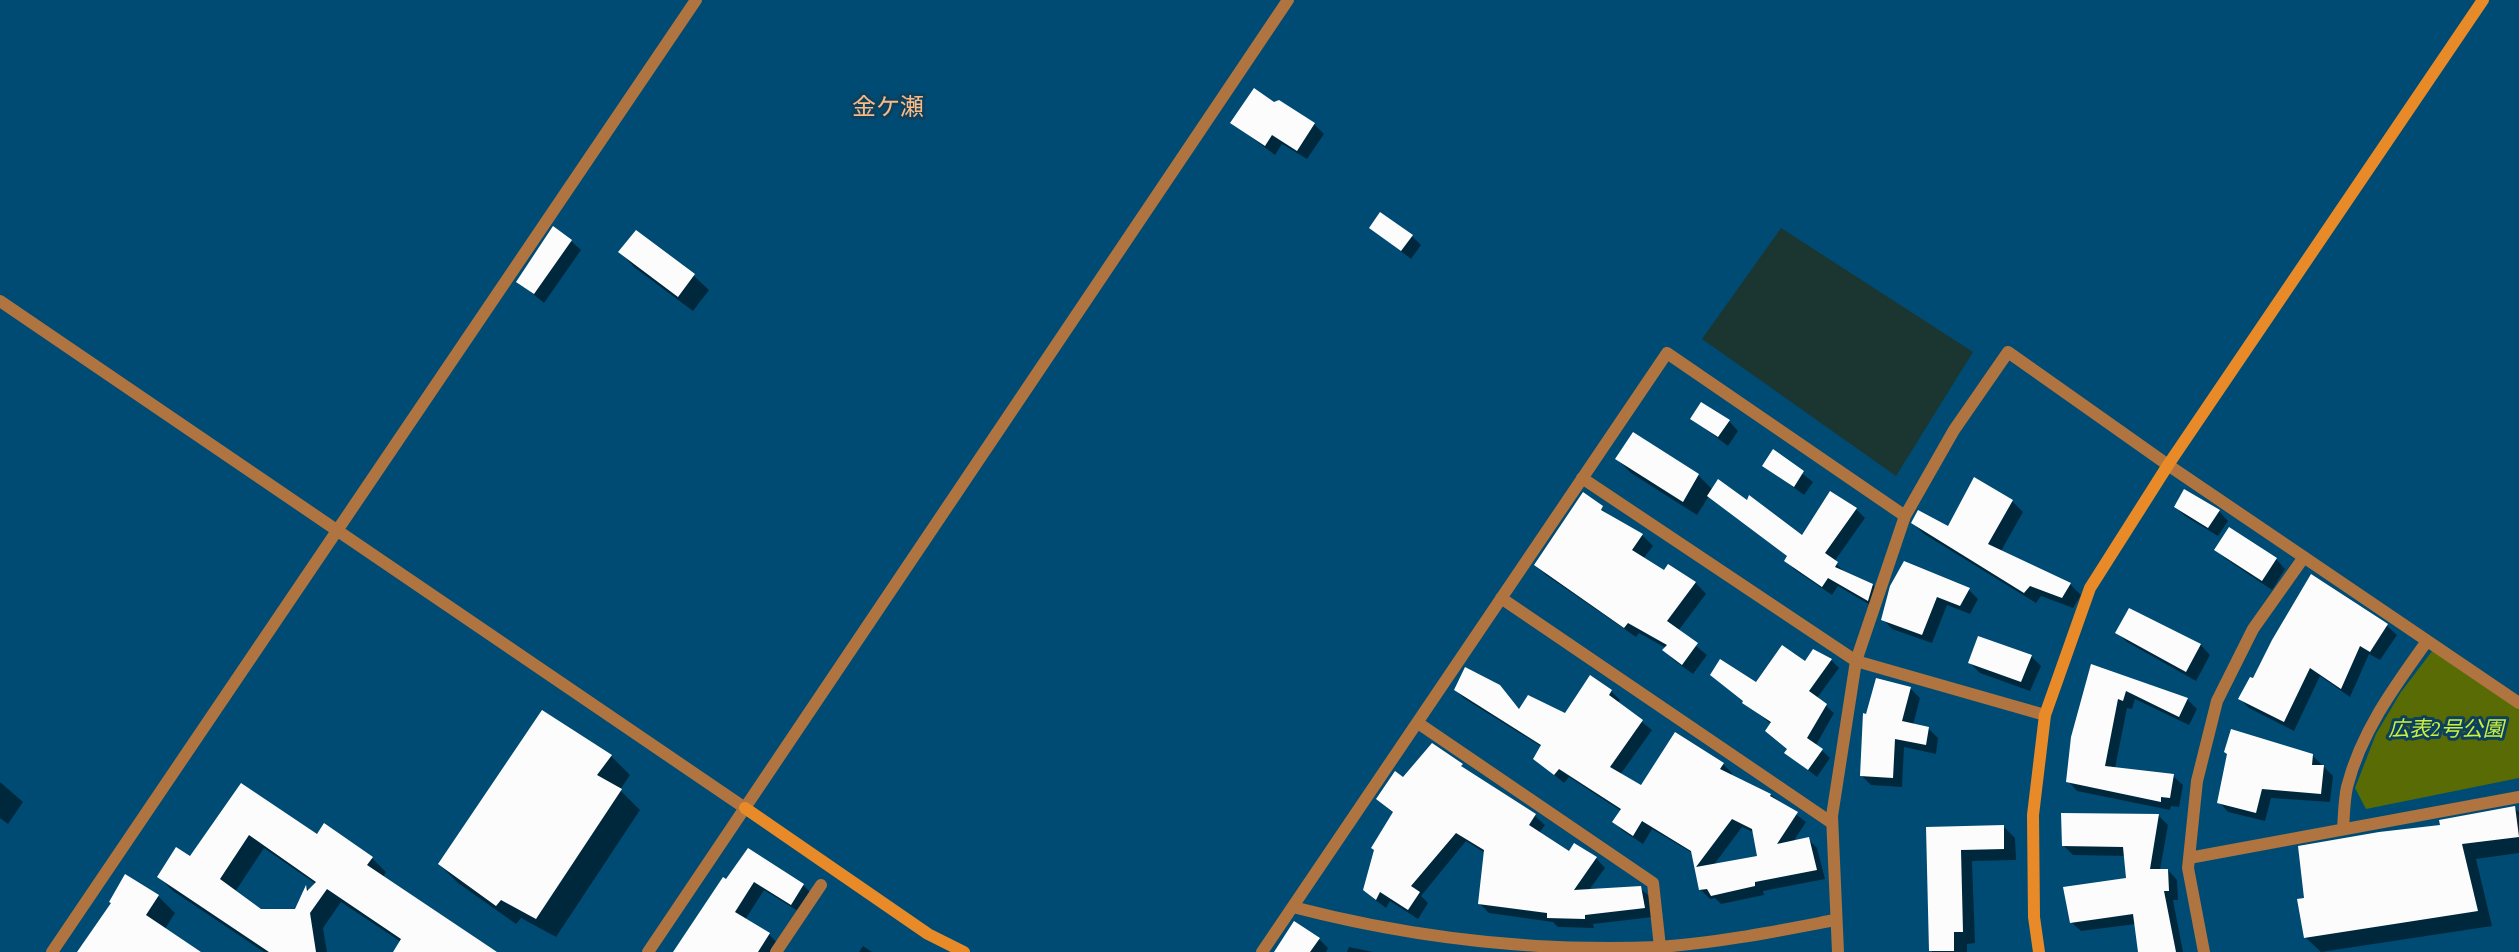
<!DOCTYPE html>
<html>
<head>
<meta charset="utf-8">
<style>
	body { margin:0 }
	canvas { display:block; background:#004b73 }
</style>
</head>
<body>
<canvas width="2519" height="952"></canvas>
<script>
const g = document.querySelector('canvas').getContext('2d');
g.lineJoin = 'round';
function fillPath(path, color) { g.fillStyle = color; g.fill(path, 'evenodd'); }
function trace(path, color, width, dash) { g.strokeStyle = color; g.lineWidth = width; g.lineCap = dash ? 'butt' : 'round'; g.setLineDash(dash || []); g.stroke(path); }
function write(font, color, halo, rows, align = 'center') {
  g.font = font + ' Spectral,"Noto Sans JP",serif'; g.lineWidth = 6; g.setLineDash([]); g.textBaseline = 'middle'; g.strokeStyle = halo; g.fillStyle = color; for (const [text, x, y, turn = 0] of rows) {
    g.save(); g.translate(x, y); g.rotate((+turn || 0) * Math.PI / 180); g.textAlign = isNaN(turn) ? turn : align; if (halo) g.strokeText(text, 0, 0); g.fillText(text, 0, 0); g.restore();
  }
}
const green = new Path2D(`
	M 2433,650 L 2519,709 L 2519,778 L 2366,809 L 2355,788 L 2376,734 L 2401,692 Z`);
const water = new Path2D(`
	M 1781,228 L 1973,352 L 1896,476 L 1702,339 Z`);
const shadow = new Path2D(`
	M 1279,102 L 1314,124 L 1324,134 L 1307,159 L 1282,144 L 1275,155 L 1232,123 Z
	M 1371,228 L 1412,236 L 1421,245 L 1411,259 Z
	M 636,232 L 694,276 L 709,290 L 693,311 L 634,267 L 620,252 Z
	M 571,241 L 581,250 L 544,303 L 517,281 Z
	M 1692,419 L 1729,421 L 1738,431 L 1728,446 Z
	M 1634,434 L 1698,475 L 1713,490 L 1802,537 L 1856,509 L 1865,518 L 1834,562 L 1846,573 L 1873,585 L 1882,594 L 1877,609 L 1838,586 L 1832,595 L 1795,570 L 1786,561 L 1788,557 L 1709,496 L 1697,515 L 1631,473 L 1617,459 Z
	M 1773,451 L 1813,482 L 1804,495 L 1764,466 Z
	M 1583,494 L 1613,518 L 1642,535 L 1653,546 L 1643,559 L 1664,573 L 1669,566 L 1696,583 L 1706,594 L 1678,631 L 1707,655 L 1693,674 L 1675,661 L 1664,650 L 1666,648 L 1639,633 L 1636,637 L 1546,575 L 1536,565 Z
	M 2012,501 L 2023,512 L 2001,551 L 2070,584 L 2081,595 L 2073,608 L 2041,596 L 2036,603 L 1924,534 L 1913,523 L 1948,528 Z
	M 2175,507 L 2219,511 L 2228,521 L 2218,536 L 2185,516 Z
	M 2216,550 L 2276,559 L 2285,569 L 2272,590 L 2226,559 Z
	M 2311,576 L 2387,626 L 2397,635 L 2380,660 L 2369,654 L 2350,697 L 2320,676 L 2294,731 L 2249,708 L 2240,699 L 2254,680 Z
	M 1891,587 L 1969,590 L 1978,599 L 1970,614 L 1947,605 L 1932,643 L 1892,629 L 1883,619 Z
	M 2129,610 L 2201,645 L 2210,655 L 2196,681 L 2127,642 L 2117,633 Z
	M 1813,651 L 1831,660 L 1839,668 L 1817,698 L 1834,713 L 1816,745 L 1830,758 L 1817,777 L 1786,753 L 1789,750 L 1771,724 L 1744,702 L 1757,684 L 1805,663 Z
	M 2031,656 L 2041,666 L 2030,691 L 1980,673 L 1970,663 Z
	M 2092,666 L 2187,699 L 2197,709 L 2189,725 L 2135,699 L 2132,709 L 2127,708 L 2115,768 L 2173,776 L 2183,785 L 2179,807 L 2171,806 L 2170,810 L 2077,791 L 2068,781 Z
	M 1499,687 L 1520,710 L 1565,715 L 1611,691 L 1620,700 L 1618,703 L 1652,730 L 1620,775 L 1641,787 L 1723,764 L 1732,773 L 1731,776 L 1771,795 L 1806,822 L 1793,842 L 1808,839 L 1817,848 L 1825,879 L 1763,891 L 1764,895 L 1721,904 L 1715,898 L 1710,899 L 1701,890 L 1694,854 L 1652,829 L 1643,844 L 1623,831 L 1614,822 L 1621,811 L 1569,777 L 1564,783 L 1535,759 L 1542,747 L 1465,699 L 1455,690 ZM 1742,827 L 1755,833 L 1759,857 L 1713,866 Z
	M 1910,688 L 1920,698 L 1913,725 L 1928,728 L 1938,738 L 1936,754 L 1904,747 L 1902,787 L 1871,785 L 1862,776 L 1867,715 Z
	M 542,712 L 611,756 L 630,775 L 620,790 L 640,810 L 556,937 L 521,918 L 516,924 L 458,883 L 439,864 Z
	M 1432,745 L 1473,775 L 1535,816 L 1545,825 L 1539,833 L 1570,853 L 1596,858 L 1605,868 L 1589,890 L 1640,888 L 1650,897 L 1653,917 L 1593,924 L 1594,928 L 1558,927 L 1553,922 L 1489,913 L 1480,904 L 1485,853 L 1466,841 L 1421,896 L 1428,903 L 1418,919 L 1390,901 L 1386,908 L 1374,899 L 1365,889 L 1394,813 L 1377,799 L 1403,779 Z
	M 2313,756 L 2333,776 L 2330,802 L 2271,798 L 2265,821 L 2228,812 L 2219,802 Z
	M 0,782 L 23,802 L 8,824 L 0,818 Z
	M 241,785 L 317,836 L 372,858 L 386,872 L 383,877 L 490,952 L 395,952 L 401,942 L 341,902 L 323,928 L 327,952 L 264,952 L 173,891 L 159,877 L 191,859 ZM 264,848 L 316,884 L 309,890 L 306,887 L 296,910 L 261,910 L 235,892 Z
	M 2514,808 L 2519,812 L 2519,853 L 2476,859 L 2492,926 L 2321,952 L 2305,937 L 2306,899 L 2442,826 Z
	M 2158,815 L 2168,825 L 2160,870 L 2168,870 L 2177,880 L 2178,900 L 2173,900 L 2183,952 L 2140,952 L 2136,924 L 2081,931 L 2071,922 L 2127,879 L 2125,856 L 2073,855 L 2064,846 Z
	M 2003,826 L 2015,838 L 2016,860 L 1972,861 L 1975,943 L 1967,944 L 1967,952 L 1932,952 L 1928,828 Z
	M 749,850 L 803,885 L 813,895 L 801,913 L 764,890 L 745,920 L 769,934 L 778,944 L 779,952 L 675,952 Z
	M 158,896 L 175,913 L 165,929 L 198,952 L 79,952 L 112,903 Z
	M 1319,939 L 1328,948 L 1326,952 L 1276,952 Z
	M 863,946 L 872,952 L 859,952 Z
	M 1349,947 L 1373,952 L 1347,952 Z`);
const building = new Path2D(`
	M 1254,88 L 1274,102 L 1279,100 L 1315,123 L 1297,151 L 1272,135 L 1265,146 L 1230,123 Z
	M 1380,212 L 1413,235 L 1401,251 L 1369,228 Z
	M 553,226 L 572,240 L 534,294 L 516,282 Z
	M 636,230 L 695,274 L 678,297 L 618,252 Z
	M 1701,402 L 1730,420 L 1718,437 L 1690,419 Z
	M 1633,432 L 1699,474 L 1683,502 L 1615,459 Z
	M 1773,449 L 1804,471 L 1794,487 L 1762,466 Z
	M 1974,477 L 2013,500 L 1988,544 L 2071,583 L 2062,598 L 2030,586 L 2024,593 L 1911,523 L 1918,510 L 1948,526 Z
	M 1718,479 L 1747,500 L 1749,495 L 1802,535 L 1830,491 L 1857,508 L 1825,553 L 1838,562 L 1835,567 L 1873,584 L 1868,601 L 1828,578 L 1822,587 L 1784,561 L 1787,556 L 1707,496 Z
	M 2184,489 L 2220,510 L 2208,528 L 2174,507 Z
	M 1583,492 L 1603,506 L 1601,510 L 1643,534 L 1632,550 L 1664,570 L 1668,564 L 1696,582 L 1667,621 L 1698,643 L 1682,665 L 1662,650 L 1667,645 L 1628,623 L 1624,628 L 1534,565 Z
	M 2229,527 L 2277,558 L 2262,581 L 2214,550 Z
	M 1904,561 L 1970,588 L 1960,606 L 1937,597 L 1922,635 L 1881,620 L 1890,586 Z
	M 2311,574 L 2388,624 L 2370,652 L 2360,646 L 2341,689 L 2310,668 L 2284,722 L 2238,699 L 2250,677 L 2253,678 L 2272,640 Z
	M 2129,608 L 2201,644 L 2186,672 L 2115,633 Z
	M 1978,636 L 2032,655 L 2021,682 L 1968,663 Z
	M 1782,645 L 1805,661 L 1813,649 L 1832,659 L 1809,691 L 1827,704 L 1807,738 L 1823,749 L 1808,770 L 1784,753 L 1787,749 L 1765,731 L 1771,722 L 1742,703 L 1743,701 L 1710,675 L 1720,659 L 1756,682 Z
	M 2091,664 L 2188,698 L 2179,717 L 2126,691 L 2123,701 L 2118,699 L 2105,766 L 2174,774 L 2170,798 L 2161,797 L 2161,802 L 2066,782 L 2071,737 Z
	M 1465,667 L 1500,685 L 1519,709 L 1528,695 L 1565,713 L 1590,675 L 1612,690 L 1609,695 L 1643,720 L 1610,767 L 1641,785 L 1675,732 L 1724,763 L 1720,769 L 1771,794 L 1770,796 L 1798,812 L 1777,844 L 1809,837 L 1817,870 L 1755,882 L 1755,886 L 1711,896 L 1707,889 L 1699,890 L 1691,851 L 1642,821 L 1633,836 L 1612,822 L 1621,809 L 1559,769 L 1554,775 L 1533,759 L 1541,745 L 1454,690 ZM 1732,819 L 1752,829 L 1757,856 L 1696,867 Z
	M 1876,678 L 1911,687 L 1902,721 L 1929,727 L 1926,745 L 1895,739 L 1893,778 L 1860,776 L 1863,713 L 1866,714 Z
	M 542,710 L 612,755 L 597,775 L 622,789 L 536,919 L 501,900 L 496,906 L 438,864 Z
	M 2231,729 L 2313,754 L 2312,765 L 2324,765 L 2321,794 L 2262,789 L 2256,813 L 2217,803 L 2227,754 L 2224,752 Z
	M 1432,743 L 1463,764 L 1461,766 L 1536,814 L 1529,825 L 1569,851 L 1574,843 L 1597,857 L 1574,890 L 1641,886 L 1645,908 L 1585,915 L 1585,919 L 1547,918 L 1547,913 L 1478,904 L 1484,850 L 1456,833 L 1411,886 L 1420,892 L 1408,910 L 1380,892 L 1376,900 L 1363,890 L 1374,850 L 1371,848 L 1393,812 L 1376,799 L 1395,771 L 1403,777 Z
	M 241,783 L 317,834 L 324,823 L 373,857 L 367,865 L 497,952 L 393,952 L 401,939 L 327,889 L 310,913 L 316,952 L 269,952 L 157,877 L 176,847 L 190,856 ZM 249,835 L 316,882 L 307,891 L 306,885 L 295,909 L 261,909 L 220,879 Z
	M 2515,806 L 2519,837 L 2462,844 L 2478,911 L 2304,938 L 2297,899 L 2304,898 L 2298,846 L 2379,832 L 2440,825 L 2439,820 Z
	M 2061,813 L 2159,814 L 2150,869 L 2168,869 L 2169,891 L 2164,891 L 2176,952 L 2138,952 L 2133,914 L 2070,923 L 2063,887 L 2126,878 L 2123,847 L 2062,846 Z
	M 2004,825 L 2004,849 L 1961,850 L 1963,932 L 1954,932 L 1954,951 L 1929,951 L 1926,827 Z
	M 748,848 L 804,884 L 791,905 L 754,882 L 735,912 L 770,933 L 758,952 L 673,952 L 723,877 L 726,879 Z
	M 125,874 L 159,895 L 146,915 L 201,952 L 77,952 L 111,903 L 109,902 Z
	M 1294,921 L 1320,938 L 1310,952 L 1274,952 Z`);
const street = new Path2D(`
	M 0,301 L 745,808
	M 1582,478 L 1856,661 L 2045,715
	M 1501,598 L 1832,823
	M 1418,723 L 1653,883 L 1660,947
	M 2343,829 C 2344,816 2344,801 2347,787 C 2361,732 2394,687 2427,641
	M 2189,858 L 2519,797
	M 1293,907 C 1412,938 1536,952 1659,947 C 1718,943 1777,931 1835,920
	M 52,952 L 696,0
	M 648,952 L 1288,0
	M 776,952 L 821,885
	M 1262,952 L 1667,353 L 1905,516
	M 1838,952 L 1832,816 L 1856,661 L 1905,516 L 1954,430 L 2008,352 L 2168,465 L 2519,703
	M 2204,952 L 2188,868 L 2197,781 L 2217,701 L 2253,629 L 2304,557`);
const secondary = new Path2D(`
	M 745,808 L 928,934 L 964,952
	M 2039,952 L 2034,917 L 2033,815 L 2045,715 L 2090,588 L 2168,465 L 2483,0`);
const parkNames = [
	["広表2号公園",2446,732]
];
const quarterNames = [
	["金ケ瀬",888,110]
];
fillPath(green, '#586b05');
fillPath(water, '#1b3530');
fillPath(shadow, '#0007');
fillPath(building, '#fcfcfc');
trace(street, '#af743f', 12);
trace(secondary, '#e88a28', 12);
write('italic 21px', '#ccf03c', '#0c405f', parkNames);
write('24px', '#f9ba85', '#0c405f', quarterNames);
</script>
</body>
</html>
